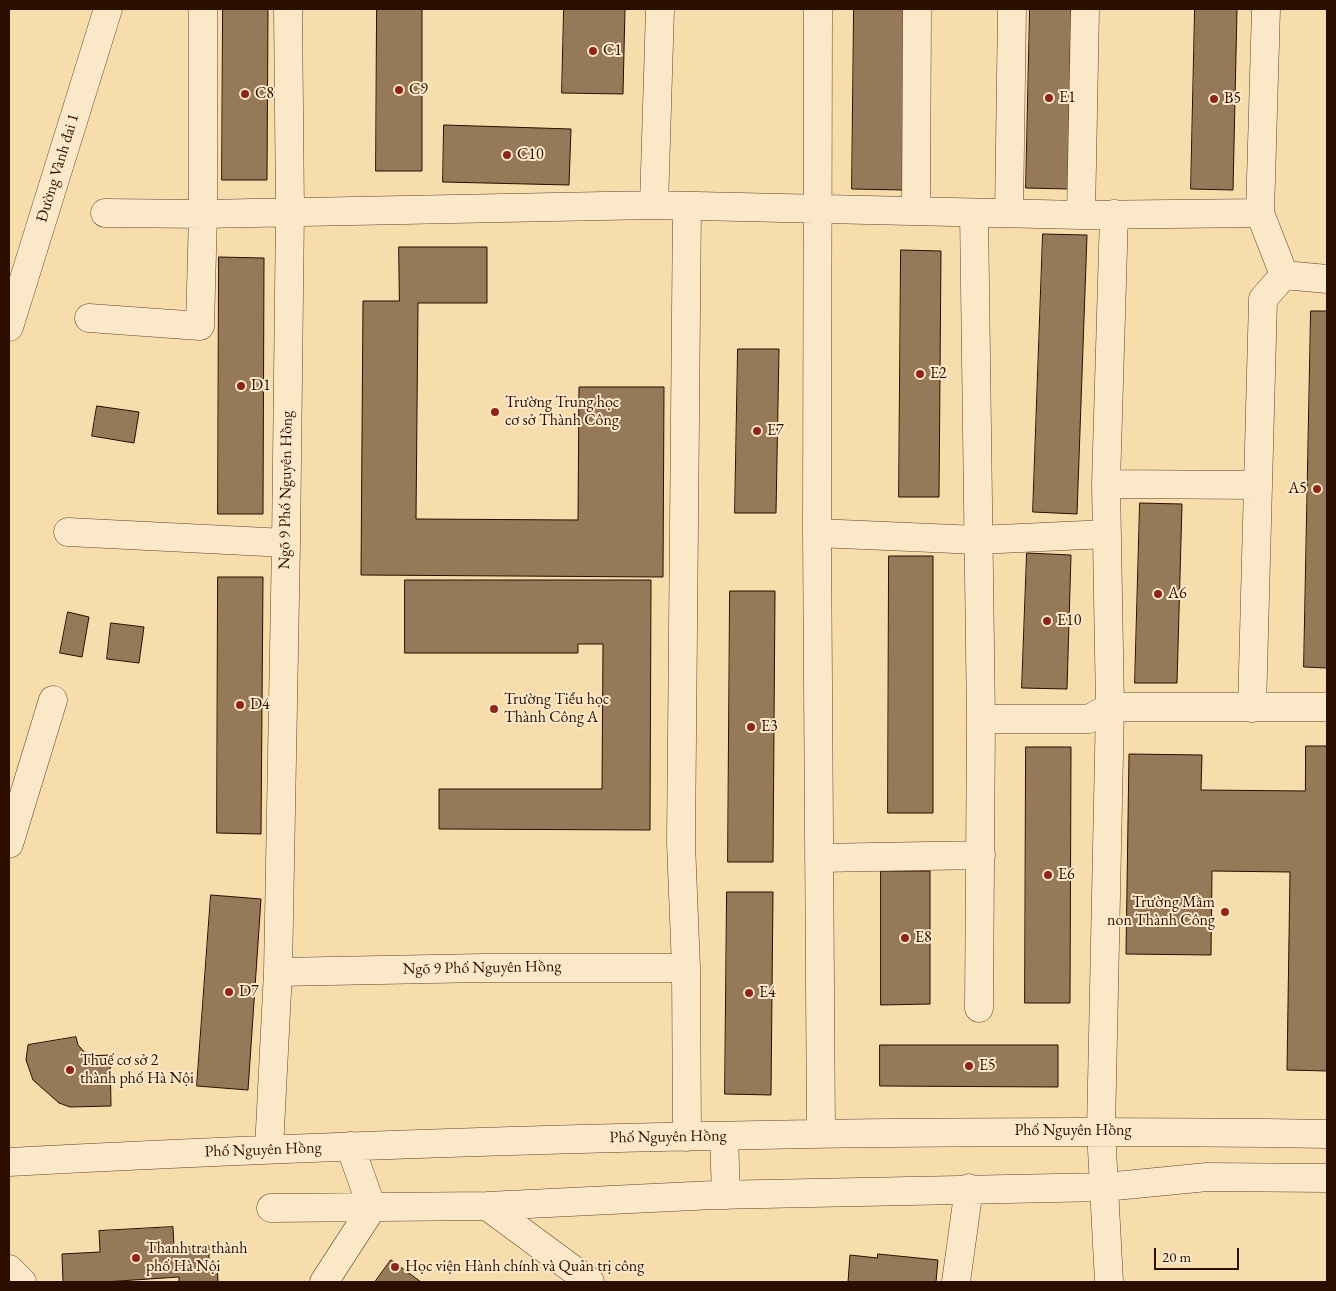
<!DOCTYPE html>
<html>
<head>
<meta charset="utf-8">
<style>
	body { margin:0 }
	#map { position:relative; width:1336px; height:1291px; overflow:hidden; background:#f7dcac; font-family:"EB Garamond",serif }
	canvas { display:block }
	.frame { position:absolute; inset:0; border:10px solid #2c0e00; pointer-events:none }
	.scale { position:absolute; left:1154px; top:1248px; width:85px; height:22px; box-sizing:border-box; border:2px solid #2c0e00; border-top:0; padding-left:6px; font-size:15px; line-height:18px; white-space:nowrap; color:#2c0e00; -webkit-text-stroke:4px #fae8c9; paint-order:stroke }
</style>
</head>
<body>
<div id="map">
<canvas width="1336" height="1291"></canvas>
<div class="frame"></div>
<div class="scale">20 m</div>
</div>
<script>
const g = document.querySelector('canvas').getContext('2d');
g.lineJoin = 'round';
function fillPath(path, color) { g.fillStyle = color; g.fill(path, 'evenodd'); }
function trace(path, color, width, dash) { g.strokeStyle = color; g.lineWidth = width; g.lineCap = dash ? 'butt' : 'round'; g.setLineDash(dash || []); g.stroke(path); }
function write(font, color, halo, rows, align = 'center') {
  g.font = font + ' "EB Garamond",serif'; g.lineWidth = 4; g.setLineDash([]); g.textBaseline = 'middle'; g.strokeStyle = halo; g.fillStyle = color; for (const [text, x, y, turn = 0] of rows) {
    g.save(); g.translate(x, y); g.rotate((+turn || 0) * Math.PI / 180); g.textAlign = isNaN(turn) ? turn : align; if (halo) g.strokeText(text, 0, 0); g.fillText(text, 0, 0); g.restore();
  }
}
const building = new Path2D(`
	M 223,9 L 268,9 L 267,180 L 222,180 Z
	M 377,9 L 422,9 L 422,171 L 376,171 Z
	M 564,9 L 625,9 L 623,94 L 562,93 Z
	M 854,9 L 906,9 L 903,190 L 852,189 Z
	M 1030,9 L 1071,9 L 1068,189 L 1026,188 Z
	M 1195,9 L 1237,9 L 1233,190 L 1191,189 Z
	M 444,125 L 571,129 L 569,185 L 443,182 Z
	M 1043,234 L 1087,235 L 1077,514 L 1033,512 Z
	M 399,247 L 487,247 L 487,303 L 418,303 L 416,519 L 578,520 L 579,387 L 664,387 L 663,577 L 361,575 L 363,301 L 399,301 Z
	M 901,250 L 941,251 L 939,497 L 899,497 Z
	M 219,257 L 264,258 L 263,514 L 218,514 Z
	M 1311,311 L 1327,311 L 1327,668 L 1304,667 Z
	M 738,349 L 779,349 L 776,513 L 735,513 Z
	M 97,406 L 139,412 L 134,443 L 92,436 Z
	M 1140,503 L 1182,504 L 1177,683 L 1135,683 Z
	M 1027,553 L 1071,555 L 1067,689 L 1022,688 Z
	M 889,556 L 933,556 L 933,813 L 888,813 Z
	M 218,577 L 263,577 L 261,834 L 217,833 Z
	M 405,580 L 651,580 L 650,830 L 439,829 L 439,789 L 602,789 L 603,644 L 578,644 L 578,653 L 405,653 Z
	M 730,591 L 775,591 L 773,862 L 728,862 Z
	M 68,612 L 89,617 L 82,657 L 60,653 Z
	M 111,623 L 144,627 L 139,663 L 107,659 Z
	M 1306,746 L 1327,746 L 1327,1071 L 1287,1070 L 1290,872 L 1212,871 L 1211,955 L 1126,954 L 1129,754 L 1202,755 L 1201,790 L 1305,791 Z
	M 1026,747 L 1071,747 L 1070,1003 L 1025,1003 Z
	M 881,871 L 930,871 L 930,1004 L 881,1005 Z
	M 727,892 L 773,892 L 771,1095 L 725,1094 Z
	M 211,895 L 261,899 L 248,1090 L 197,1086 Z
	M 76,1037 L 78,1045 L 88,1056 L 110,1055 L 111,1106 L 70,1107 L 59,1103 L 33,1080 L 26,1060 L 28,1045 Z
	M 880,1045 L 1058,1045 L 1058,1087 L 880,1086 Z
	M 173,1227 L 174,1247 L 209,1246 L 209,1261 L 217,1261 L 218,1282 L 179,1282 L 179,1277 L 104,1282 L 63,1282 L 62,1254 L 100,1252 L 99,1231 Z
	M 878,1254 L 938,1260 L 936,1282 L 848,1282 L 850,1255 L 877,1258 Z
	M 391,1260 L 421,1282 L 375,1282 Z`);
const minor = new Path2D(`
	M 818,9 L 817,533 L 821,1134
	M 654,205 L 660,9
	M 916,211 L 917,9
	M 105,213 L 203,214 L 654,205 L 1081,215 L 1260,213 L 1284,275 L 1327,279
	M 974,213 L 981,719 L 979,1008
	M 1009,213 L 1012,9
	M 1260,213 L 1266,9
	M 1081,215 L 1085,9
	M 89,318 L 200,326 L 203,214 L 203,9
	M 9,327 L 108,9
	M 1106,484 L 1258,485
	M 68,532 L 286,543
	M 817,533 L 978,540 L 1107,534
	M 1252,708 L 1263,299 L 1284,275
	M 981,719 L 1089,719 L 1110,707 L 1327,707
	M 9,844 L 53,700
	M 819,858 L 981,855
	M 278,972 L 483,968 L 686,968
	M 724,1136 L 726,1195
	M 687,1137 L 686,968 L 681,843 L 687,206
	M 350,1146 L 372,1208
	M 269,1149 L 278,972 L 286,543 L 290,212 L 288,9
	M 9,1162 C 448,1139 888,1127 1327,1134
	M 487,1206 L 590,1282
	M 271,1208 L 487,1206 L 714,1195 L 1105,1187 L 1207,1177 L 1327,1178
	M 9,1269 L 22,1282
	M 324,1282 L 372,1208
	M 956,1282 L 969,1188
	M 1109,1282 L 1101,1130 L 1110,707 L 1106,484 L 1114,214`);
const markers = [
	[593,51,5,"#8f2418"],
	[399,90,5,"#8f2418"],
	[245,94,5,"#8f2418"],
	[1049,98,5,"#8f2418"],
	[1214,99,5,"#8f2418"],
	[507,155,5,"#8f2418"],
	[920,374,5,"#8f2418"],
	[241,386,5,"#8f2418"],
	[495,412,5,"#8f2418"],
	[757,431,5,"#8f2418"],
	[1317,489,5,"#8f2418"],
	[1158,594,5,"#8f2418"],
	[1047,621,5,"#8f2418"],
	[240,705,5,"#8f2418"],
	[494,709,5,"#8f2418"],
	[751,727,5,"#8f2418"],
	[1048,875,5,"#8f2418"],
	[1225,912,5,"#8f2418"],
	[905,938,5,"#8f2418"],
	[229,992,5,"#8f2418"],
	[749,993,5,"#8f2418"],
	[969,1066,5,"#8f2418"],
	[70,1070,5,"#8f2418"],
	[136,1258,5,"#8f2418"],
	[395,1267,5,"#8f2418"]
];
const poiNames = [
	["C1",603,51],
	["C9",409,90],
	["C8",255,94],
	["E1",1059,98],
	["B5",1224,99],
	["C10",517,155],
	["E2",930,374],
	["D1",251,386],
	["Trường Trung học",505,403],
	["cơ sở Thành Công",505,421],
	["E7",767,431],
	["A5",1307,489,"right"],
	["A6",1168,594],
	["E10",1057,621],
	["Trường Tiểu học",504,700],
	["Thành Công A",504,718],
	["D4",250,705],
	["E3",761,727],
	["E6",1058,875],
	["Trường Mầm",1215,903,"right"],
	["non Thành Công",1215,921,"right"],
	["E8",915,938],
	["D7",239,992],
	["E4",759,993],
	["Thuế cơ sở 2",80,1061],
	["thành phố Hà Nội",80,1079],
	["E5",979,1066],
	["Thanh tra thành",146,1249],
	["phố Hà Nội",146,1267],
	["Học viện Hành chính và Quản trị công",405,1267]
];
const streetNames = [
	["Đường Vành đai 1",58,168,-73],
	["Ngõ 9 Phố Nguyên Hồng",286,490,-89],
	["Ngõ 9 Phố Nguyên Hồng",482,968,-1],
	["Phố Nguyên Hồng",1073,1131],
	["Phố Nguyên Hồng",668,1137,-1],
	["Phố Nguyên Hồng",263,1150,-2]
];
fillPath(building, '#967959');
trace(building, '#2c0e00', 1);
trace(minor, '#5f422b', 29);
trace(minor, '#fae8c9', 28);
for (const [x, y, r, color] of markers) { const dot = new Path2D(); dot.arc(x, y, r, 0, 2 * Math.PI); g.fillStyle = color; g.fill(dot); trace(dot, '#fae8c9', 2); }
write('16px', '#2c0e00', '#fae8c9', poiNames, 'left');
write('16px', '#2c0e00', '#fae8c9', streetNames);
</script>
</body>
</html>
